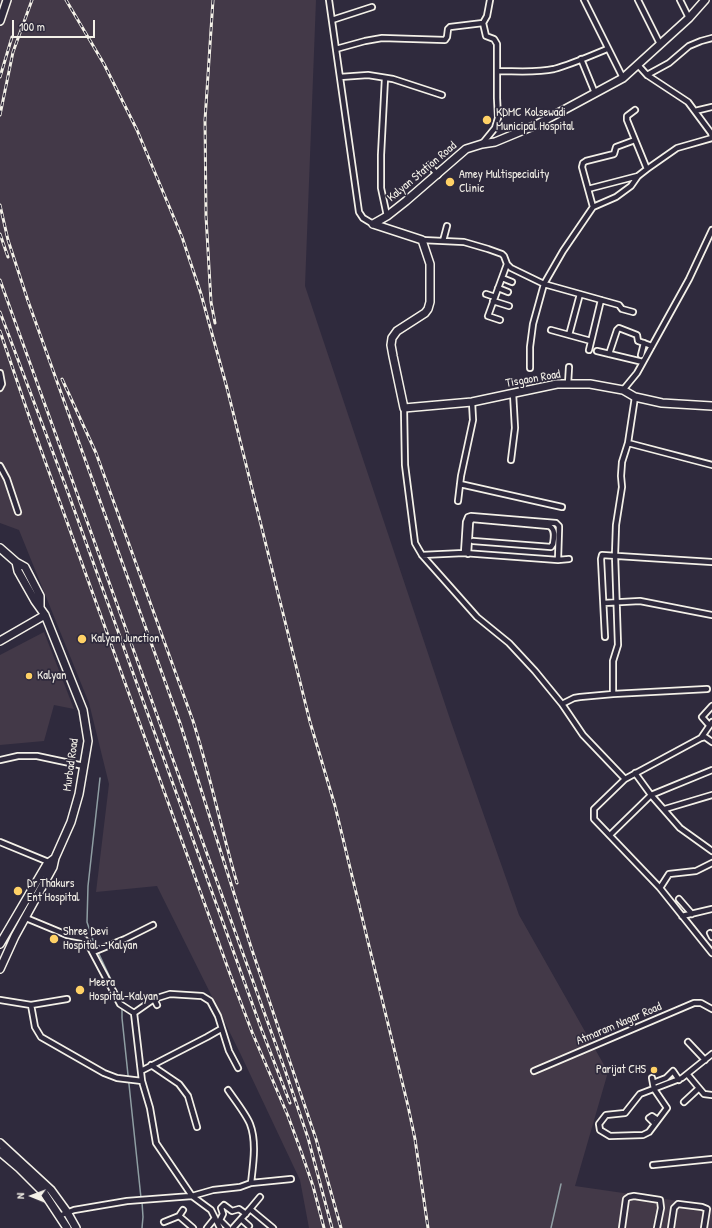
<!DOCTYPE html>
<html>
<head>
<meta charset="utf-8">
<style>
	body { margin:0 }
	#map { position:relative; width:712px; height:1228px; overflow:hidden; background:#2f2a3d; font-family:"Patrick Hand",sans-serif }
	canvas { display:block }
	.north { position:absolute; left:12px; top:1176px; width:40px; height:40px; -webkit-text-stroke:3px #2f2a3d; paint-order:stroke; rotate:271deg; font-size:11px; font-weight:700; line-height:16px; text-align:center; color:#f4f1e8 }
	.north::after { content:''; display:block; margin:auto; width:14px; height:18px; background:#f4f1e8; clip-path:polygon(50% 0,100% 100%,50% 72%,0 100%) }
	.scale { position:absolute; left:12px; top:20px; width:83px; height:18px; box-sizing:border-box; border:2px solid #f4f1e8; border-top:0; padding-left:5px; font-size:12px; line-height:14px; white-space:nowrap; color:#f4f1e8; -webkit-text-stroke:3px #2f2a3d; paint-order:stroke }
</style>
</head>
<body>
<div id="map">
<canvas width="712" height="1228"></canvas>
<div class="north">N</div>
<div class="scale">100 m</div>
</div>
<script>
const g = document.querySelector('canvas').getContext('2d');
g.lineJoin = 'round';
function fillPath(path, color) { g.fillStyle = color; g.fill(path, 'evenodd'); }
function trace(path, color, width, dash) { g.strokeStyle = color; g.lineWidth = width; g.lineCap = dash ? 'butt' : 'round'; g.setLineDash(dash || []); g.stroke(path); }
function write(font, color, halo, rows, align = 'center') {
  g.font = font + ' "Patrick Hand",sans-serif'; g.lineWidth = 3.5; g.setLineDash([]); g.textBaseline = 'middle'; g.strokeStyle = halo; g.fillStyle = color; for (const [text, x, y, turn = 0] of rows) {
    g.save(); g.translate(x, y); g.rotate((+turn || 0) * Math.PI / 180); g.textAlign = isNaN(turn) ? turn : align; if (halo) g.strokeText(text, 0, 0); g.fillText(text, 0, 0); g.restore();
  }
}
const built = new Path2D(`
	M 0,0 L 316,0 L 305,286 L 451,722 L 519,915 L 608,1072 L 575,1186 L 699,1204 L 712,1208 L 712,1228 L 309,1228 L 300,1180 L 241,1055 L 157,886 L 96,892 L 109,784 L 89,703 L 19,530 L 0,523 Z
	M 44,632 L 74,709 L 54,705 L 44,741 L 0,745 L 0,655 Z`);
const stream = new Path2D(`
	M 96,949 L 87,922 L 88,886 L 100,778
	M 98,952 L 122,1003
	M 122,1007 L 122,1018 L 141,1198
	M 142,1202 L 143,1217 L 142,1228
	M 551,1228 L 561,1184`);
const street = new Path2D(`
	M 329,0 L 359,212 L 363,218 L 373,224
	M 584,0 L 623,78
	M 638,0 L 660,44
	M 680,0 L 689,18
	M 332,20 L 372,7
	M 336,49 L 365,41 L 382,38 L 445,40 L 447,37 L 448,29 L 450,27 L 483,23 L 487,16 L 490,0
	M 581,59 L 595,93
	M 638,65 L 647,75 L 688,102 L 711,133 L 712,136
	M 497,71 C 516,71 536,73 554,69 C 572,64 590,56 607,49
	M 647,75 L 669,63 L 689,46 L 701,41 L 712,38
	M 340,77 L 368,75 L 393,79 L 442,95
	M 385,78 L 381,155 L 381,188 L 387,216
	M 635,110 L 627,116 L 627,120 L 647,169
	M 695,111 L 712,107
	M 482,144 L 495,128 L 498,118 L 497,98 L 497,44 L 494,39 L 486,36 L 483,23
	M 429,165 L 438,175
	M 588,189 L 638,176
	M 593,207 L 582,167 L 583,163 L 586,161 L 614,154 L 616,147 L 635,140
	M 422,240 L 464,242 L 488,249 L 502,254 L 504,256 L 507,264 L 511,268 L 544,284 L 619,305 L 622,309 L 633,312
	M 443,241 L 447,226
	M 502,278 L 512,282
	M 498,288 L 508,292
	M 486,294 L 495,297
	M 493,301 L 509,306
	M 500,320 L 488,316 L 507,264
	M 551,330 L 591,341
	M 569,335 L 580,294
	M 589,350 L 601,300
	M 597,351 L 643,362
	M 609,354 L 617,330 L 619,328 L 637,335 L 638,341 L 652,346
	M 641,355 L 644,343
	M 530,368 L 530,347 L 533,324 L 544,284 L 563,251 L 593,207 L 616,197 L 631,186 L 638,176 L 647,169 L 677,148 L 712,138
	M 0,373 L 2,384 L 0,388
	M 568,384 L 569,367
	M 623,390 L 637,373 L 689,279 L 712,230
	M 404,408 L 405,465 L 415,543 L 422,555 L 477,617 L 509,643 L 535,671 L 562,704 L 583,735 L 625,779
	M 628,443 L 712,465
	M 511,460 L 515,428 L 513,393
	M 0,466 L 7,479 L 18,512
	M 460,484 L 562,507
	M 458,501 L 461,476 L 473,420 L 472,402
	M 464,553 L 466,522 L 468,517 L 471,516 L 556,523 L 559,526 L 559,529 L 558,560
	M 468,554 L 470,522 L 472,519 L 549,526 C 556,529 554,538 553,544 L 551,547 L 473,541
	M 422,555 L 464,553 L 558,560 L 569,559
	M 604,603 L 640,601 L 712,615
	M 605,637 L 601,559 L 602,555 L 712,562
	M 613,694 L 707,689
	M 562,704 L 574,698 L 580,697 L 613,694 L 613,661 L 618,645 L 615,555 L 616,525 L 622,487 L 621,476 L 622,462 L 628,443 L 635,397
	M 709,725 L 702,717 L 712,706
	M 701,738 L 712,722
	M 712,742 L 705,737 L 701,738 L 625,779 L 594,809 L 594,819 L 660,888 L 712,953
	M 0,760 L 18,756 L 37,756 L 84,766
	M 635,773 L 651,795 L 680,828 L 712,851
	M 665,809 L 712,795
	M 610,835 L 651,795 L 712,770
	M 0,842 L 51,863
	M 660,888 L 669,874 L 696,871 L 712,863
	M 679,899 L 692,914
	M 682,916 L 712,909
	M 26,918 L 67,935 L 83,938 L 87,942 L 120,1004 L 134,1013
	M 710,933 L 712,937
	M 93,952 L 125,939 L 153,925
	M 154,999 L 157,1005
	M 0,1000 L 31,1005 L 67,999
	M 31,1005 L 35,1027 L 41,1037 L 104,1073 L 117,1078 L 142,1081
	M 134,1013 L 142,1081 L 150,1108 L 156,1143 L 192,1196 L 213,1190 L 240,1187 L 251,1183 L 291,1179
	M 134,1013 L 154,999 L 170,994 L 202,996 L 210,1001 L 218,1016 L 229,1051 L 238,1068
	M 688,1042 L 705,1060
	M 151,1065 L 179,1084 L 188,1096 L 197,1127
	M 141,1071 L 207,1037 L 221,1029
	M 534,1071 L 694,1003 L 701,1003 L 712,1009
	M 688,1075 L 704,1094 L 712,1095
	M 652,1078 L 654,1089 L 667,1108 L 649,1132 L 643,1135 L 610,1136 L 600,1130 L 599,1124 L 606,1115 L 625,1113 L 640,1094 L 682,1078 L 712,1054
	M 653,1083 L 666,1078 L 673,1071 L 679,1080
	M 228,1090 C 234,1099 246,1114 250,1124 C 257,1142 253,1165 251,1183
	M 684,1102 L 698,1089
	M 655,1124 L 649,1118 L 652,1116 L 658,1120
	M 653,1165 L 712,1159
	M 250,1209 L 260,1197
	M 59,1216 L 74,1210 L 127,1201 L 192,1196 L 211,1210 L 220,1228
	M 179,1216 L 193,1228
	M 241,1219 L 249,1226
	M 164,1222 L 179,1216 L 183,1210
	M 207,1228 L 215,1218
	M 228,1228 L 220,1220 L 223,1214 L 221,1208 L 224,1205 L 232,1211 L 239,1209 L 246,1214
	M 233,1228 L 250,1209 L 273,1228
	M 622,1228 L 626,1199 L 629,1197 L 634,1196 L 660,1200 L 661,1208 L 657,1228
	M 671,1228 L 674,1208 L 678,1204 L 702,1207 L 707,1209 L 704,1228`);
const secondary = new Path2D(`
	M 373,224 L 422,240 L 430,264 L 430,302 L 428,309 L 425,313 L 397,331 L 392,338 L 391,345 L 393,356 L 404,408 L 472,402 L 557,384 L 590,384 L 623,390 L 635,397 L 662,403 L 712,406
	M 373,224 L 387,216 L 406,201 L 466,149 L 482,144 L 495,142 L 536,125 L 623,78 L 689,18 L 705,0
	M 0,548 L 16,562 L 25,567 L 40,596 L 40,607
	M 0,641 L 45,615
	M 0,944 L 47,864 L 55,858
	M 0,969 L 15,936 L 53,867 L 55,858 L 71,822 L 79,794 L 88,741 L 83,710 L 45,615 L 35,601 L 18,571 L 16,562
	M 0,1143 L 51,1190 L 67,1212 L 76,1228
	M 0,1152 L 19,1168 L 44,1193 L 67,1228`);
const primary = new Path2D(`
	M 0,21 L 7,0`);
const rail = new Path2D(`
	M 66,0 L 104,64 L 137,130 L 182,237 L 201,294 L 227,388 L 310,722 L 335,806 L 408,1106 L 415,1139 L 428,1228
	M 213,0 L 205,120 L 206,216 L 211,302 L 215,323
	M 0,77 L 12,37
	M 0,115 L 13,52 L 32,0
	M 0,205 L 8,240 L 28,301 L 180,723 L 251,947 L 316,1139 L 341,1228
	M 0,234 L 8,257
	M 0,280 L 285,1070 L 308,1138 L 332,1228
	M 0,312 L 66,487 L 261,1028 L 290,1103
	M 0,331 L 31,422 L 230,974 L 252,1032 L 288,1116 L 302,1154 L 313,1186 L 324,1228
	M 62,379 L 96,453 L 193,721 C 210,774 221,829 237,883`);
const markers = [
	[487,120,5,"#ffd166"],
	[450,182,5,"#ffd166"],
	[82,639,5,"#ffd166"],
	[29,676,4,"#ffd166"],
	[18,891,5,"#ffd166"],
	[54,939,5,"#ffd166"],
	[80,990,5,"#ffd166"],
	[654,1070,4,"#ffd166"]
];
const poiNames = [
	["KDMC Kolsewadi",496,113],
	["Municipal Hospital",496,127],
	["Amey Multispeciality",459,175],
	["Clinic",459,189],
	["Kalyan Junction",91,639],
	["Kalyan",37,676],
	["Dr Thakurs",27,884],
	["Ent Hospital",27,898],
	["Shree Devi",63,932],
	["Hospital - Kalyan",63,946],
	["Meera",89,983],
	["Hospital-Kalyan",89,997],
	["Parijat CHS",646,1070,"right"]
];
const streetNames = [
	["Kalyan Station Road",422,172,-40],
	["Tisgaon Road",533,379,-10],
	["Murbad Road",71,765,-82],
	["Atmaram Nagar Road",619,1024,-23]
];
fillPath(built, '#433948');
trace(stream, '#8f9ea3', 1.5);
trace(street, '#f4f1e8', 8);
trace(secondary, '#f4f1e8', 10);
trace(primary, '#f4f1e8', 10);
trace(street, '#2f2a3d', 4.5);
trace(secondary, '#2f2a3d', 7);
trace(primary, '#2f2a3d', 7);
trace(rail, '#f4f1e8', 3);
trace(rail, '#2f2a3d', 1.5, [4.5]);
for (const [x, y, r, color] of markers) { const dot = new Path2D(); dot.arc(x, y, r, 0, 2 * Math.PI); g.fillStyle = color; g.fill(dot); trace(dot, '#2f2a3d', 1.5); }
write('12px', '#f4f1e8', '#2f2a3d', poiNames, 'left');
write('12px', '#f4f1e8', '#2f2a3d', streetNames);
</script>
</body>
</html>
